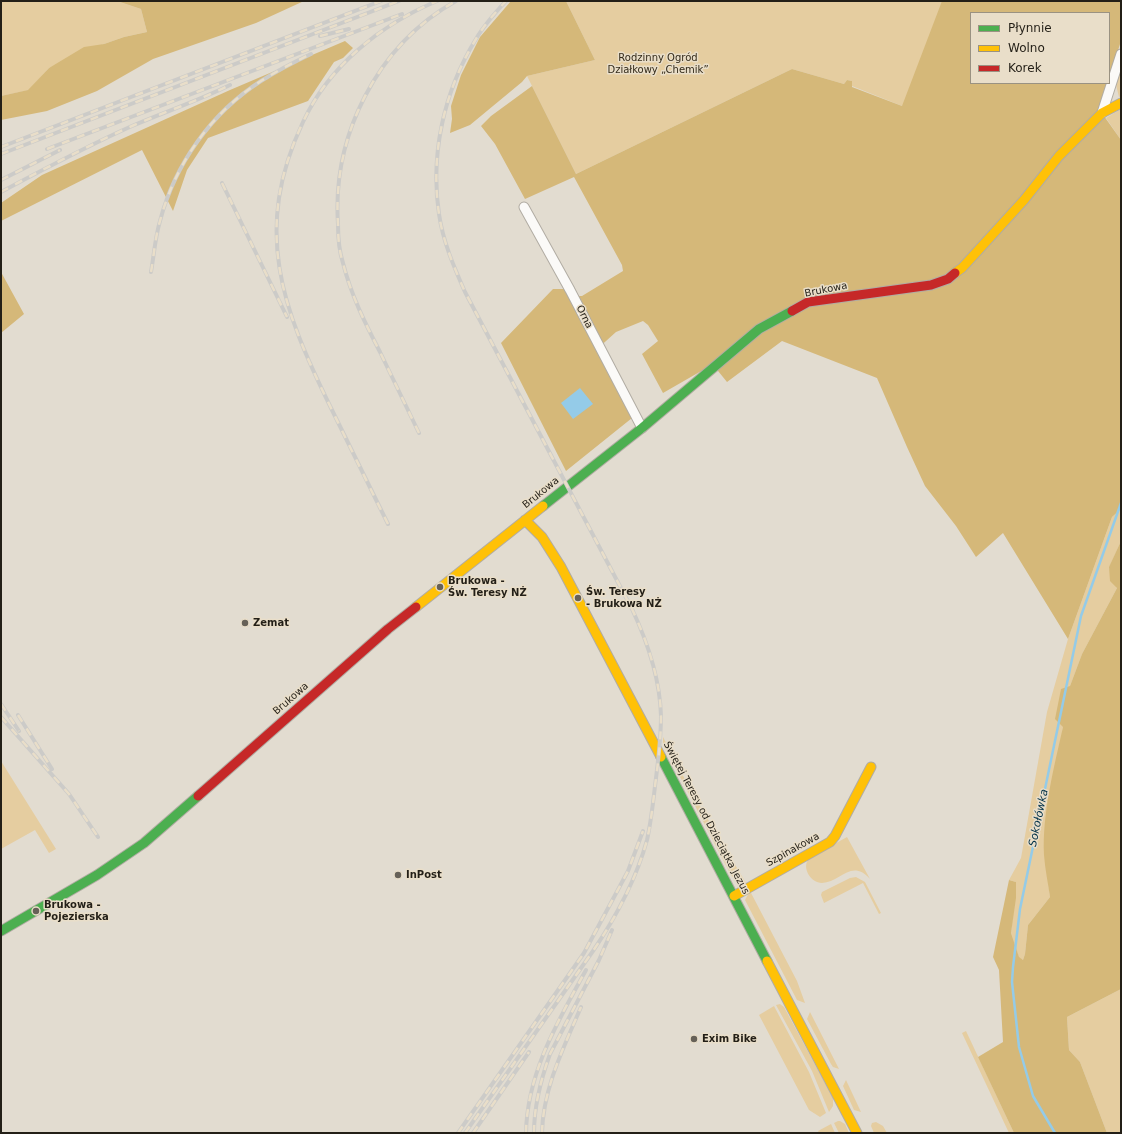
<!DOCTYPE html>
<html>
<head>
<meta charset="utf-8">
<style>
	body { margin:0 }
	#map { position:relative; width:1122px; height:1134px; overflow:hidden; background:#e2dcd0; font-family:"DejaVu Sans",sans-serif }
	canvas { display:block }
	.frame { position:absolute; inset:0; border:2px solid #231f17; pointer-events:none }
	.legend { position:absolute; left:970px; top:12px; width:140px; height:72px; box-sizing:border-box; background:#e9dec9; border:1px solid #9a9282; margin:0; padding:5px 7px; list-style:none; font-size:12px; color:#231f17 }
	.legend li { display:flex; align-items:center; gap:8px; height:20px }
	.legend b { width:20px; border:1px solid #9a9282 }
</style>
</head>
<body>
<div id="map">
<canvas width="1122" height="1134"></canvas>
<div class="frame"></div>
<ul class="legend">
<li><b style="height:5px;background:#4caf50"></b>Płynnie</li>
<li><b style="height:5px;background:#ffc107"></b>Wolno</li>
<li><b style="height:5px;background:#c62828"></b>Korek</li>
</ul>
</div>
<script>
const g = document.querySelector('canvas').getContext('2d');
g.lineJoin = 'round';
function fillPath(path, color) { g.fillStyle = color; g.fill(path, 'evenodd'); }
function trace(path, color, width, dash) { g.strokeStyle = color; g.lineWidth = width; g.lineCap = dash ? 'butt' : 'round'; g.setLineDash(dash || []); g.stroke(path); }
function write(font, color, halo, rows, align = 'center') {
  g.font = font + ' "DejaVu Sans",sans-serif'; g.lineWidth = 3; g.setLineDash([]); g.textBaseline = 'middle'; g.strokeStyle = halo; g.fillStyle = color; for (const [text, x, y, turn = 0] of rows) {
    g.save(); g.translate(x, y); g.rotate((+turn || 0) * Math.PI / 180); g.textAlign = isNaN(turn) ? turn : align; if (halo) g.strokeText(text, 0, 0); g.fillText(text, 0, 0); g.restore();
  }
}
const green = new Path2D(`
	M 1,1 L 117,1 L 141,9 L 147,32 L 124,37 L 104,44 L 49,68 L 29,90 L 1,96 Z
	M 566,1 L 1079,1 L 971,13 L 971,83 L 902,106 L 852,86 L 852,81 L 847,80 L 844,84 L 792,69 L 576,174 L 527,76 L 595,60 Z
	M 1121,68 L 1121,96 L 1119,97 L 1116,85 Z
	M 1121,109 L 1121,140 L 1106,118 Z
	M 1121,509 L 1121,541 L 1109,568 L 1117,588 L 1082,654 L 1070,686 L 1063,727 L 1048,881 L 1050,897 L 1028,925 L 1025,954 L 1023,960 L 1019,958 L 1011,933 L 1016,882 L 1009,880 L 1021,858 L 1047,712 L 1068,639 L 1112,517 Z
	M 663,737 L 691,791 L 746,883 C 740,886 735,880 731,875 L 663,744 Z
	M 1,761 L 56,849 L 49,853 L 35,830 L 1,849 Z
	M 847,837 L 870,879 C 851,858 840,883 822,883 C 811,883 801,868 809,858 Z
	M 856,877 L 865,882 L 881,913 L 879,914 L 863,883 L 824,903 L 821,895 L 822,892 L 850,878 Z
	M 750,891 L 797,981 L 805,1003 L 797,1000 L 745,900 Z
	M 1121,989 L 1121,1133 L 1107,1133 L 1080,1062 L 1069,1050 L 1067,1017 Z
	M 780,1004 L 784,1007 L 833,1098 L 833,1106 L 829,1112 L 812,1071 L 776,1005 Z
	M 774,1006 L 809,1072 L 826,1113 L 820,1117 L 809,1110 L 759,1015 Z
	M 810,1012 L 839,1069 L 833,1067 L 831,1064 L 807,1019 Z
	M 966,1031 L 1014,1133 L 1009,1133 L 962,1033 Z
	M 846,1080 L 861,1112 L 854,1110 L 843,1086 Z
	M 838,1121 L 840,1121 L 845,1124 L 849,1133 L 839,1133 L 834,1123 Z
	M 876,1122 L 883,1126 L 887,1133 L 874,1133 L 871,1126 L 872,1123 Z
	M 831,1124 L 835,1133 L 819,1133 L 818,1131 Z`);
const forest = new Path2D(`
	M 117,1 L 304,1 L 256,23 L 153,59 L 97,91 L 47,111 L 1,120 L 1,96 L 28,90 L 49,68 L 84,47 L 104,44 L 124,37 L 147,32 L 141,9 Z
	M 511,1 L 566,1 L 595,60 L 527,76 L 522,82 L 470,125 L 450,133 L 452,119 L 451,106 L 461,75 L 480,37 Z
	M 942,1 L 1121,1 L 1121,41 L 1109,78 L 1109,13 L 971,13 L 971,83 L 1108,83 L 1099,109 L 1121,140 L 1121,509 L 1112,517 L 1068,639 L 1003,533 L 976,557 L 956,526 L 925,486 L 907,447 L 877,378 L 782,341 L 727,382 L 714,366 L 703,370 L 663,393 L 642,354 L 658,341 L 648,325 L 643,321 L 616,332 L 596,350 L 632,418 L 566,471 L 501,343 L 553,289 L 564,289 L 568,296 L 582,296 L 623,271 L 622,265 L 574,177 L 525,199 L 495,144 L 481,126 L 491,116 L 532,86 L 576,174 L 792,69 L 844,84 L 847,80 L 852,81 L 852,87 L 902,106 Z
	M 345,41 L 353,48 L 343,58 L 334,62 L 308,101 L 208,138 L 187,170 L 173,211 L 142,150 L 1,221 L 1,203 L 42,175 L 230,90 Z
	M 1,272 L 24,314 L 1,333 Z
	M 1121,541 L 1121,989 L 1067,1017 L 1069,1050 L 1080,1062 L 1107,1133 L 1014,1133 L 978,1057 L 1003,1042 L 999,970 L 993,957 L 1009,880 L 1016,882 L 1016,898 L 1011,933 L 1019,957 L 1023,960 L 1025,954 L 1028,925 L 1050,897 C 1048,883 1045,869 1044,855 C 1042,814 1054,767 1063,727 L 1055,719 L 1061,689 L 1070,686 L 1082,654 L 1117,588 L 1110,581 L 1109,567 Z`);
const water = new Path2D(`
	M 580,388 L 593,404 L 573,419 L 561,403 Z`);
const stream = new Path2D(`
	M 1055,1133 L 1033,1096 L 1019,1047 L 1012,982 L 1013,967 L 1020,909 L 1081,616 L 1121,503`);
const street = new Path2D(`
	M 1102,113 L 1121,54
	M 524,207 L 570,290 L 642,428`);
const fast = new Path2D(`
	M 543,506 L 642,428 L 759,329 L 792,311
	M 661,757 L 767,961
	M 1,931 L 97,875 L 144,843 L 198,796`);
const slow = new Path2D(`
	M 955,273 L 962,268 L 1024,200 L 1059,156 L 1102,113 L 1121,103
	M 525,520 L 542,537 L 561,567 L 661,757
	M 416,607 L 543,506
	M 734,896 L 830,842 L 835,836 L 871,767
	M 767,961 L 857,1133`);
const jam = new Path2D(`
	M 792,311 L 808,302 L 931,285 L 948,279 L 955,273
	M 198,796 L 388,629 L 416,607`);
const rail = new Path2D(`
	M 320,36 L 349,29
	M 1,147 L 381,1
	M 47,149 L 402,14
	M 1,154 L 399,1
	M 1,180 L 60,150
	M 222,183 L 287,317
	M 1,192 C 44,169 87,146 132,126 C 164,112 198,101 230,85
	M 151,272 C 154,255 155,238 160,221 C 175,164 211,113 261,81 C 277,71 294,62 311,54
	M 419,433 C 406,406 393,379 380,352 C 365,323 351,295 343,263 C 339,251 338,237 338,224 C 332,136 377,45 456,1
	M 388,524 C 369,486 350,447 331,408 C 282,308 252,230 303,122 C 329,66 380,25 437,1
	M 1,704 L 19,731
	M 18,715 L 52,769
	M 1,717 L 69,794 L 98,837
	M 458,1133 L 584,953 L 628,871 L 643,831
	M 465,1133 L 593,951 C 616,917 636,880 647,840 C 651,822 653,804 655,786 C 658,763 661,740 661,716 C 660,679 648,643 632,609 L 465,292 C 454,267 443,242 439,214 C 430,154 444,91 476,39 C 484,25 495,13 506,1
	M 473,1133 L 529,1052
	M 526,1133 C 527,1073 558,1021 586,970
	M 534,1133 C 534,1106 541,1079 550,1054 L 599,960 L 612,930
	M 542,1133 C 543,1088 564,1047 581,1007`);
const markers = [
	[440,587,4,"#666158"],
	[578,598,4,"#666158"],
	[245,623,4,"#666158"],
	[398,875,4,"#666158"],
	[36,911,4,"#666158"],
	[694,1039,4,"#666158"]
];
const parkNames = [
	["Rodzinny Ogród",658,58],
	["Działkowy „Chemik”",658,70]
];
const streetNames = [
	["Brukowa",826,290,-11],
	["Orna",584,317,63],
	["Brukowa",541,493,-39],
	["Brukowa",291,699,-41],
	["Świętej Teresy od Dzieciątka Jezus",706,818,62],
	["Szpinakowa",793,850,-29]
];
const poiNames = [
	["Brukowa -",448,581],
	["Św. Teresy NŻ",448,593],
	["Św. Teresy",586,592],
	["- Brukowa NŻ",586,604],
	["Zemat",253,623],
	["InPost",406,875],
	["Brukowa -",44,905],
	["Pojezierska",44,917],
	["Exim Bike",702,1039]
];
const waterNames = [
	["Sokołówka",1039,818,-78]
];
fillPath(green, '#e5cda0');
fillPath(forest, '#d5b879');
fillPath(water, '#94cbe8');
trace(stream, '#94cbe8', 2.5);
trace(street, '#b1aca3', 11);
trace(fast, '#b1aca3', 11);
trace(slow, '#b1aca3', 11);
trace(jam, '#b1aca3', 11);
trace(street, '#fbfaf8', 9);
trace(fast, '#4caf50', 9);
trace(slow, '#ffc107', 9);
trace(jam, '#c62828', 9);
trace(rail, '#cccbc8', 4);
trace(rail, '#e9dec9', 2.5, [8]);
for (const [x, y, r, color] of markers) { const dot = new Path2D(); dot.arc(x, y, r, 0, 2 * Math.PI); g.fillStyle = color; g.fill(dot); trace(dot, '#e9dec9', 1.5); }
write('10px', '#332a19', '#e9dec9', parkNames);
write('10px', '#231f17', '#e9dec9', streetNames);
write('bold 10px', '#231f17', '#e9dec9', poiNames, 'left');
write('italic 11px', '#003148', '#e9dec9', waterNames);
</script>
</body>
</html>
